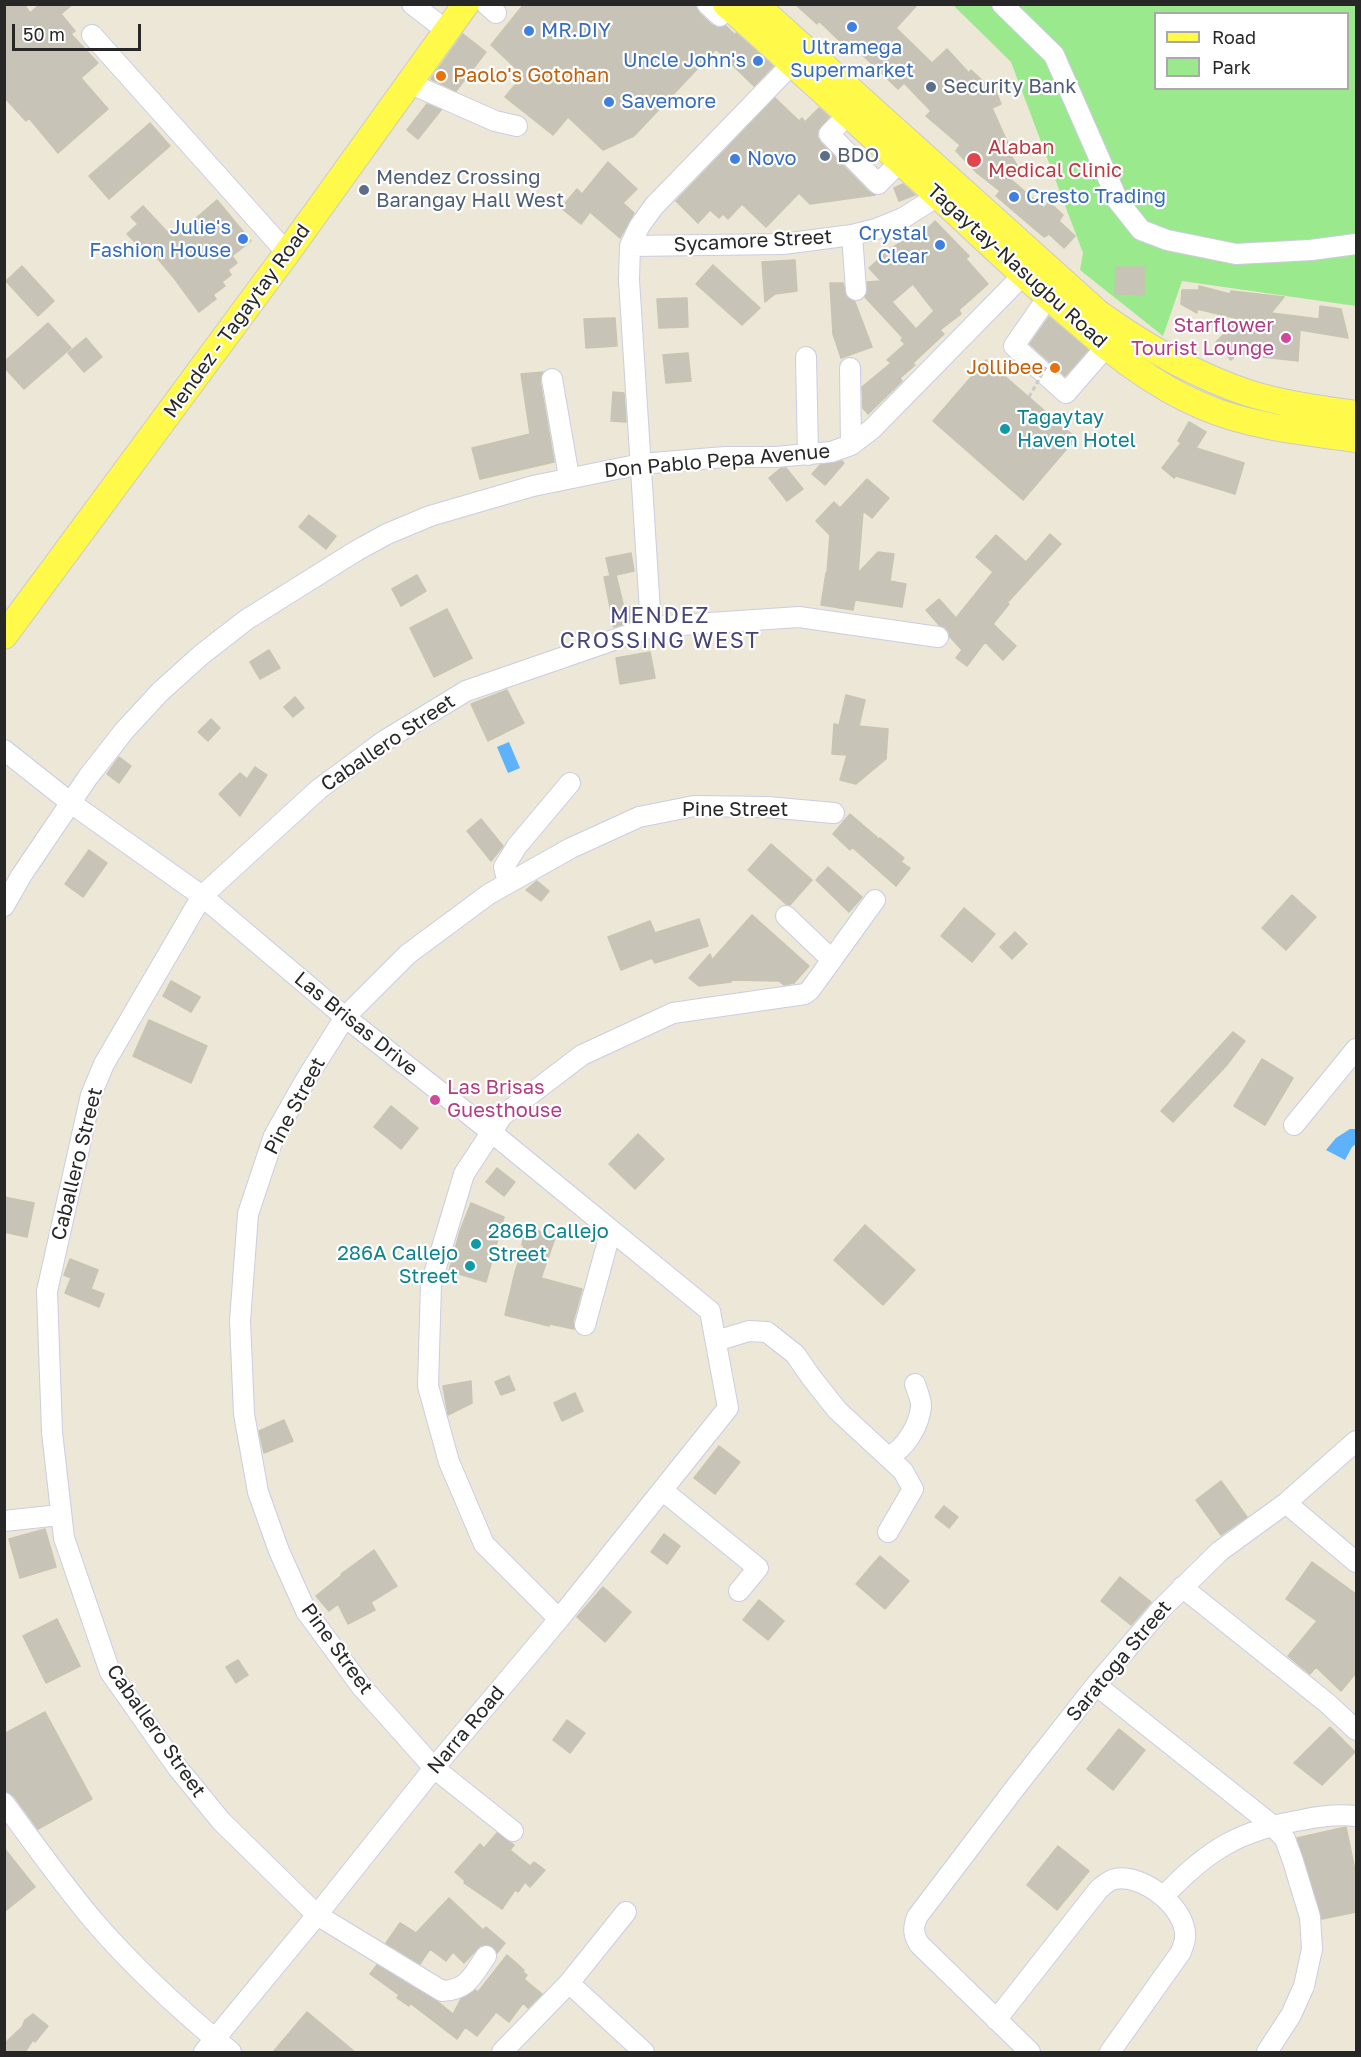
<!DOCTYPE html>
<html>
<head>
<meta charset="utf-8">
<style>
	body { margin:0 }
	#map { position:relative; width:1361px; height:2057px; overflow:hidden; background:#ece7d7; font-family:"Golos Text",sans-serif }
	canvas { display:block }
	.frame { position:absolute; inset:0; border:6px solid #272727; pointer-events:none }
	.legend { position:absolute; left:1154px; top:12px; width:195px; height:78px; box-sizing:border-box; background:#fff; border:2px solid #a9a9a9; margin:0; padding:8px 10px; list-style:none; font-size:18px; color:#272727 }
	.legend li { display:flex; align-items:center; gap:12px; height:30px }
	.legend b { width:30px; border:2px solid #a9a9a9 }
	.scale { position:absolute; left:12px; top:24px; width:129px; height:27px; box-sizing:border-box; border:3px solid #272727; border-top:0; padding-left:8px; font-size:18px; line-height:21px; white-space:nowrap; color:#272727; -webkit-text-stroke:4px #fff; paint-order:stroke }
</style>
</head>
<body>
<div id="map">
<canvas width="1361" height="2057"></canvas>
<div class="frame"></div>
<ul class="legend">
<li><b style="height:8px;background:#fff949"></b>Road</li>
<li><b style="height:16px;background:#9ae98d"></b>Park</li>
</ul>
<div class="scale">50 m</div>
</div>
<script>
const g = document.querySelector('canvas').getContext('2d');
g.lineJoin = 'round';
function fillPath(path, color) { g.fillStyle = color; g.fill(path, 'evenodd'); }
function trace(path, color, width, dash) { g.strokeStyle = color; g.lineWidth = width; g.lineCap = dash ? 'butt' : 'round'; g.setLineDash(dash || []); g.stroke(path); }
function write(font, color, halo, rows, align = 'center') {
  g.font = font + ' "Golos Text",sans-serif'; g.lineWidth = 4.5; g.setLineDash([]); g.textBaseline = 'middle'; g.strokeStyle = halo; g.fillStyle = color; for (const [text, x, y, turn = 0] of rows) {
    g.save(); g.translate(x, y); g.rotate((+turn || 0) * Math.PI / 180); g.textAlign = isNaN(turn) ? turn : align; if (halo) g.strokeText(text, 0, 0); g.fillText(text, 0, 0); g.restore();
  }
}
const green = new Path2D(`
	M 953,5 L 1356,5 L 1356,306 L 1182,281 L 1163,336 L 1080,270 L 1083,253 L 1011,62 ZM 1156,14 L 1348,14 L 1348,88 L 1156,88 Z`);
const water = new Path2D(`
	M 509,742 L 520,768 L 508,773 L 497,747 Z
	M 1350,1129 L 1356,1129 L 1356,1144 L 1352,1147 L 1345,1160 L 1326,1150 L 1336,1138 Z`);
const building = new Path2D(`
	M 4,4 L 24,4 L 30,13 L 40,4 L 73,4 L 61,14 L 75,31 L 71,34 L 98,63 L 81,78 L 108,109 L 58,153 L 29,118 L 26,121 L 4,97 Z
	M 524,4 L 695,4 L 699,13 L 712,25 L 718,28 L 726,26 L 735,35 L 736,33 L 773,66 L 754,86 L 716,49 L 634,136 L 603,150 L 568,117 L 553,135 L 505,97 L 523,75 L 491,45 Z
	M 795,4 L 918,4 L 896,28 L 932,63 L 947,49 L 969,73 L 971,70 L 988,86 L 993,84 L 1001,104 L 992,108 L 1010,148 L 1008,150 L 1019,169 L 1007,176 L 1044,208 L 1049,202 L 1063,215 L 1059,221 L 1075,236 L 1064,248 L 1049,234 L 1044,237 L 996,196 L 1000,191 L 977,173 L 956,151 L 960,145 L 926,116 L 931,111 L 904,83 L 898,89 L 856,49 L 852,53 L 819,21 L 817,24 Z
	M 463,34 L 486,52 L 456,91 L 431,79 Z
	M 775,98 L 799,121 L 802,118 L 805,122 L 819,108 L 829,117 L 818,130 L 817,136 L 820,142 L 869,192 L 875,195 L 810,204 L 799,193 L 766,227 L 742,204 L 728,219 L 723,214 L 719,218 L 710,210 L 698,223 L 676,201 Z
	M 427,104 L 441,110 L 418,139 L 407,130 Z
	M 150,123 L 170,146 L 109,199 L 89,176 Z
	M 608,162 L 637,189 L 623,203 L 634,213 L 620,238 L 590,212 L 581,224 L 561,208 L 577,189 L 582,194 Z
	M 903,184 L 915,195 L 899,201 L 894,188 Z
	M 217,200 L 251,241 L 232,256 L 237,263 L 228,270 L 231,275 L 222,282 L 225,286 L 213,295 L 216,299 L 199,312 L 174,278 L 147,246 L 143,250 L 127,234 L 138,224 L 131,217 L 143,206 L 173,238 Z
	M 935,221 L 969,256 L 966,259 L 988,284 L 959,310 L 961,314 L 940,330 L 944,334 L 913,363 L 915,365 L 900,378 L 902,381 L 868,414 L 863,408 L 862,387 L 891,363 L 887,360 L 905,344 L 901,340 L 903,338 L 865,297 L 868,290 L 867,282 L 881,281 L 869,268 L 891,248 L 928,228 ZM 913,284 L 934,311 L 916,329 L 892,302 Z
	M 795,260 L 797,291 L 775,294 L 765,302 L 762,262 Z
	M 713,265 L 760,308 L 742,325 L 696,284 Z
	M 22,266 L 54,301 L 38,316 L 6,281 Z
	M 1116,267 L 1144,267 L 1144,295 L 1115,294 Z
	M 830,283 L 843,283 L 846,296 L 855,302 L 872,347 L 841,358 L 833,334 Z
	M 1199,286 L 1230,294 L 1231,291 L 1284,297 L 1271,313 L 1319,319 L 1320,306 L 1341,309 L 1348,338 L 1300,330 L 1298,361 L 1237,354 L 1231,360 L 1216,342 L 1239,319 L 1197,309 L 1197,313 L 1181,304 L 1182,290 L 1199,290 Z
	M 687,298 L 688,327 L 659,328 L 657,299 Z
	M 1049,317 L 1088,350 L 1065,376 L 1030,344 Z
	M 615,318 L 617,346 L 586,348 L 584,319 Z
	M 48,323 L 71,348 L 24,389 L 4,367 L 4,362 Z
	M 86,338 L 102,357 L 84,372 L 68,353 Z
	M 688,353 L 691,381 L 666,383 L 663,355 Z
	M 986,360 L 1076,438 L 1023,500 L 933,421 Z
	M 543,372 L 540,381 L 554,462 L 480,479 L 472,448 L 530,434 L 521,374 Z
	M 613,392 L 624,393 L 626,422 L 611,421 Z
	M 1189,422 L 1206,432 L 1196,448 L 1244,463 L 1235,494 L 1176,476 L 1174,478 L 1162,468 L 1181,443 L 1178,441 Z
	M 842,461 L 844,463 L 825,485 L 812,474 L 820,465 Z
	M 781,468 L 786,468 L 803,489 L 787,501 L 769,478 Z
	M 867,479 L 889,498 L 872,518 L 863,511 L 858,573 L 878,552 L 894,554 L 890,581 L 906,584 L 902,607 L 855,600 L 853,610 L 821,605 L 826,573 L 827,573 L 830,535 L 816,521 L 834,502 L 840,508 Z
	M 309,515 L 336,536 L 326,549 L 299,527 Z
	M 1050,534 L 1061,544 L 1007,603 L 1009,604 L 993,624 L 1016,646 L 1003,660 L 985,642 L 967,666 L 956,658 L 962,650 L 950,637 L 949,632 L 945,627 L 939,625 L 926,610 L 939,599 L 956,618 L 993,572 L 976,557 L 996,535 L 1026,562 Z
	M 631,553 L 634,571 L 616,575 L 624,608 L 632,606 L 635,620 L 614,627 L 604,577 L 610,576 L 606,558 Z
	M 417,575 L 426,591 L 401,606 L 392,589 Z
	M 447,609 L 472,658 L 434,677 L 410,628 Z
	M 269,650 L 280,668 L 260,679 L 250,662 Z
	M 650,652 L 655,678 L 620,684 L 616,658 Z
	M 507,690 L 524,723 L 488,741 L 471,704 Z
	M 846,695 L 865,700 L 859,726 L 888,729 L 886,759 L 856,784 L 840,780 L 847,755 L 832,754 L 834,724 L 839,725 Z
	M 295,697 L 304,708 L 293,717 L 284,707 Z
	M 211,719 L 220,728 L 208,741 L 198,732 Z
	M 119,757 L 131,766 L 119,783 L 107,774 Z
	M 255,767 L 267,775 L 240,816 L 219,794 L 240,773 L 247,779 Z
	M 850,814 L 879,839 L 880,838 L 904,858 L 901,862 L 910,868 L 896,886 L 852,847 L 850,850 L 833,834 Z
	M 481,819 L 503,846 L 491,861 L 467,831 Z
	M 771,844 L 812,880 L 790,905 L 786,904 L 748,870 Z
	M 89,850 L 107,863 L 83,897 L 65,884 Z
	M 828,867 L 862,897 L 849,912 L 816,880 Z
	M 537,881 L 549,891 L 541,901 L 526,890 Z
	M 1292,895 L 1316,917 L 1286,950 L 1262,928 Z
	M 964,908 L 995,934 L 972,962 L 941,936 Z
	M 752,915 L 809,966 L 794,983 L 784,985 L 779,981 L 731,980 L 731,982 L 699,986 L 689,978 L 710,954 L 712,960 Z
	M 699,919 L 708,946 L 655,963 L 652,958 L 621,970 L 608,937 L 650,921 L 655,933 Z
	M 1015,932 L 1027,944 L 1012,959 L 1000,947 Z
	M 171,981 L 200,997 L 191,1012 L 163,996 Z
	M 149,1020 L 207,1046 L 191,1083 L 133,1056 Z
	M 1233,1032 L 1245,1041 L 1226,1066 L 1173,1122 L 1161,1111 Z
	M 1262,1059 L 1293,1078 L 1265,1125 L 1234,1106 Z
	M 391,1106 L 418,1128 L 401,1149 L 374,1127 Z
	M 638,1134 L 664,1159 L 635,1189 L 609,1164 Z
	M 497,1168 L 515,1182 L 504,1196 L 486,1182 Z
	M 4,1197 L 34,1203 L 27,1237 L 4,1232 Z
	M 471,1203 L 504,1217 L 486,1282 L 449,1271 L 460,1231 Z
	M 865,1225 L 915,1270 L 883,1305 L 834,1260 Z
	M 526,1226 L 555,1238 L 541,1278 L 582,1289 L 573,1322 L 574,1329 L 550,1324 L 549,1326 L 505,1315 L 515,1272 L 524,1246 L 522,1245 Z
	M 70,1259 L 98,1270 L 91,1289 L 104,1294 L 99,1307 L 65,1293 L 71,1278 L 64,1275 Z
	M 509,1376 L 515,1390 L 501,1395 L 495,1382 Z
	M 471,1381 L 472,1403 L 448,1415 L 443,1386 Z
	M 575,1393 L 583,1411 L 562,1421 L 554,1403 Z
	M 284,1420 L 293,1441 L 264,1453 L 259,1431 Z
	M 719,1446 L 740,1462 L 715,1494 L 694,1478 Z
	M 1221,1481 L 1247,1517 L 1221,1535 L 1196,1500 Z
	M 944,1506 L 958,1517 L 949,1528 L 935,1517 Z
	M 45,1529 L 56,1567 L 20,1578 L 9,1539 Z
	M 664,1534 L 680,1546 L 667,1564 L 651,1552 Z
	M 374,1550 L 397,1586 L 371,1602 L 375,1610 L 348,1624 L 338,1604 L 329,1611 L 316,1596 L 342,1575 L 341,1574 Z
	M 880,1556 L 909,1581 L 885,1609 L 856,1584 Z
	M 1312,1562 L 1356,1594 L 1356,1673 L 1341,1691 L 1316,1667 L 1310,1674 L 1288,1656 L 1317,1621 L 1286,1599 Z
	M 1120,1577 L 1151,1602 L 1131,1625 L 1101,1601 Z
	M 603,1587 L 631,1612 L 605,1642 L 577,1617 Z
	M 759,1600 L 784,1621 L 768,1640 L 743,1620 Z
	M 57,1619 L 80,1666 L 46,1683 L 23,1636 Z
	M 238,1660 L 248,1675 L 236,1683 L 226,1667 Z
	M 45,1712 L 92,1799 L 38,1829 L 14,1796 L 7,1792 L 4,1787 L 4,1734 Z
	M 567,1720 L 585,1733 L 570,1753 L 553,1740 Z
	M 1330,1727 L 1355,1752 L 1322,1785 L 1294,1763 Z
	M 1119,1729 L 1145,1750 L 1113,1790 L 1087,1769 Z
	M 1346,1827 L 1356,1875 L 1356,1912 L 1322,1919 L 1297,1838 Z
	M 497,1833 L 514,1845 L 510,1850 L 530,1866 L 534,1862 L 545,1870 L 530,1887 L 525,1882 L 518,1892 L 515,1890 L 502,1909 L 464,1883 L 465,1881 L 455,1872 L 480,1844 L 484,1848 Z
	M 1058,1846 L 1089,1871 L 1057,1910 L 1027,1885 Z
	M 4,1848 L 35,1887 L 4,1912 Z
	M 449,1898 L 483,1930 L 486,1927 L 505,1943 L 497,1953 L 492,1946 L 481,1945 L 464,1963 L 453,1952 L 446,1961 L 430,1949 L 420,1964 L 386,1943 L 400,1923 L 416,1933 Z
	M 507,1955 L 524,1970 L 522,1971 L 527,1975 L 524,1979 L 542,1994 L 528,2008 L 523,2003 L 509,2022 L 496,2012 L 477,2036 L 465,2027 L 457,2039 L 410,2003 L 409,2006 L 397,1998 L 399,1995 L 370,1974 L 377,1965 L 438,2002 L 453,2014 L 461,1999 L 475,1990 L 478,1992 Z
	M 307,2012 L 355,2052 L 273,2052 Z
	M 33,2014 L 48,2026 L 35,2042 L 33,2040 L 25,2052 L 4,2052 L 7,2041 L 22,2027 L 25,2020 Z`);
const minor = new Path2D(`
	M 412,4 L 447,31
	M 486,4 L 496,13
	M 707,4 L 720,16 L 728,7
	M 1002,4 L 1054,55 L 1118,201 L 1141,230 L 1167,240 L 1236,254 L 1311,250 L 1356,244
	M 92,35 L 287,253
	M 409,83 L 495,121 L 517,126
	M 848,115 L 829,134 L 878,184 L 900,162
	M 852,235 L 856,290
	M 630,246 L 783,244 L 852,235 L 876,229 L 903,218 L 938,196
	M 1048,297 L 1014,346 L 1066,393 L 1106,347
	M 806,357 L 808,455
	M 850,368 L 851,445
	M 552,379 L 569,477
	M 651,627 L 629,280 L 630,246 L 639,227 L 654,206 L 791,65
	M 4,750 L 71,803 L 202,896 L 345,1017 L 490,1131 L 710,1311 L 728,1408 L 559,1619 L 434,1768 L 317,1915 L 204,2052
	M 508,883 L 504,867 L 517,846 L 570,783
	M 4,906 L 21,876 L 88,777 L 124,731 L 160,692 L 201,655 L 246,620 L 356,551 L 387,534 L 430,516 L 533,486 L 641,464 L 725,457 L 775,457 L 831,452 L 851,445 L 872,429 L 1023,275
	M 786,916 L 832,960
	M 1294,1125 L 1356,1049
	M 585,1325 L 611,1230
	M 716,1341 L 749,1331 L 767,1332 L 795,1354 L 811,1377 L 837,1410 L 903,1471 L 913,1489 L 888,1532
	M 888,1457 C 905,1449 919,1426 921,1407 C 922,1401 917,1391 915,1384
	M 662,1490 L 758,1568 L 739,1591
	M 1286,1503 L 1356,1562
	M 4,1521 L 60,1515
	M 1182,1587 L 1327,1703 L 1356,1730
	M 559,1619 L 484,1544 L 449,1462 L 428,1386 L 431,1284 L 464,1174 L 502,1116 L 582,1055 L 673,1013 L 805,994 L 810,990 L 875,900
	M 1096,1685 L 1272,1825 L 1285,1839 L 1293,1861 L 1310,1917 L 1312,1949 L 1304,1986 L 1291,2015 L 1267,2052
	M 4,1803 C 33,1842 61,1882 93,1920 C 134,1968 182,2012 231,2052
	M 513,1831 L 434,1768 L 361,1686 L 306,1611 L 279,1551 L 258,1492 L 244,1414 L 240,1321 L 248,1214 L 274,1136 L 305,1081 L 345,1017 L 408,954 L 489,894 L 571,848 L 639,817 L 694,806 L 767,807 L 834,813
	M 1164,1896 C 1207,1850 1240,1830 1302,1820 C 1320,1816 1338,1814 1356,1816
	M 486,1956 C 473,1975 468,1990 442,1991 L 317,1915 L 221,1821 L 177,1767 L 110,1672 L 64,1538 L 52,1432 L 47,1291 L 91,1095 L 104,1064 L 202,896 L 319,789 L 384,741 L 466,691 L 651,627 L 799,617 L 938,637
	M 569,1983 L 644,2052
	M 996,2020 L 1099,1889 C 1104,1885 1109,1880 1115,1879 C 1143,1873 1188,1909 1185,1938 C 1185,1942 1182,1948 1181,1952 L 1110,2052
	M 502,2052 L 569,1983 L 626,1912
	M 1030,2052 L 919,1944 C 913,1934 913,1928 917,1917 L 1015,1788 L 1096,1685 L 1161,1609 L 1220,1551 L 1286,1503 L 1356,1441`);
const major = new Path2D(`
	M 726,4 C 805,75 883,145 961,217 C 997,251 1034,285 1072,317 C 1112,352 1152,385 1202,406 C 1250,427 1305,432 1356,439
	M 755,4 L 1098,313 C 1144,346 1194,375 1248,393 C 1283,404 1320,409 1356,414
	M 4,636 L 287,253 L 466,4`);
const pathBridge = new Path2D(`
	M 1029,397 L 1046,367`);
const markers = [
	[852,27,6,"#3f7fe0"],
	[529,31,6,"#3f7fe0"],
	[758,61,6,"#3f7fe0"],
	[441,76,6,"#e8710a"],
	[931,87,6,"#5c6f8a"],
	[609,102,6,"#3f7fe0"],
	[825,156,6,"#5c6f8a"],
	[735,159,6,"#3f7fe0"],
	[974,160,8,"#e0444e"],
	[364,190,6,"#5c6f8a"],
	[1014,197,6,"#3f7fe0"],
	[243,239,6,"#3f7fe0"],
	[940,245,6,"#3f7fe0"],
	[1286,338,6,"#d1479c"],
	[1055,368,6,"#e8710a"],
	[1005,429,6,"#0f9aa8"],
	[435,1100,6,"#d1479c"],
	[476,1244,6,"#0f9aa8"],
	[470,1266,6,"#0f9aa8"]
];
const shopNames = [
	["MR.DIY",541,31],
	["Ultramega",852,48,"center"],
	["Supermarket",852,71,"center"],
	["Uncle John's",746,61,"right"],
	["Savemore",621,102],
	["Novo",747,159],
	["Cresto Trading",1026,197],
	["Julie's",231,228,"right"],
	["Fashion House",231,251,"right"],
	["Crystal",928,234,"right"],
	["Clear",928,257,"right"]
];
const foodNames = [
	["Paolo's Gotohan",453,76],
	["Jollibee",1043,368,"right"]
];
const serviceNames = [
	["Security Bank",943,87],
	["BDO",837,156],
	["Mendez Crossing",376,178],
	["Barangay Hall West",376,201]
];
const healthNames = [
	["Alaban",988,148],
	["Medical Clinic",988,171]
];
const streetNames = [
	["Sycamore Street",753,241,-3],
	["Tagaytay-Nasugbu Road",1017,266,42],
	["Mendez - Tagaytay Road",237,321,-54],
	["Don Pablo Pepa Avenue",717,461,-5],
	["Caballero Street",388,743,-34],
	["Pine Street",735,810],
	["Las Brisas Drive",356,1024,39],
	["Pine Street",295,1106,-62],
	["Caballero Street",77,1164,-76],
	["Pine Street",337,1649,54],
	["Saratoga Street",1119,1661,-50],
	["Narra Road",466,1730,-50],
	["Caballero Street",156,1731,55]
];
const hotelNames = [
	["Starflower",1274,326],
	["Tourist Lounge",1274,349],
	["Las Brisas",447,1088,"left"],
	["Guesthouse",447,1111,"left"]
];
const cultureNames = [
	["Tagaytay",1017,418],
	["Haven Hotel",1017,441],
	["286B Callejo",488,1232],
	["Street",488,1255],
	["286A Callejo",458,1254,"right"],
	["Street",458,1277,"right"]
];
const quarterNames = [
	["MENDEZ",660,616],
	["CROSSING WEST",660,641]
];
fillPath(green, '#9ae98d');
fillPath(water, '#5db2fb');
fillPath(building, '#c7c4b7');
trace(building, '#c7c4b1', 1.5);
trace(minor, '#cccce3', 22);
trace(major, '#cbcbcb', 28);
trace(minor, '#fff', 20);
trace(major, '#fff949', 26);
trace(pathBridge, '#cbcbcb', 3, [4.5, 3]);
for (const [x, y, r, color] of markers) { const dot = new Path2D(); dot.arc(x, y, r, 0, 2 * Math.PI); g.fillStyle = color; g.fill(dot); trace(dot, '#fff', 2); }
write('20px', '#366cbe', '#fff', shopNames, 'left');
write('20px', '#c56008', '#fff', foodNames, 'left');
write('20px', '#4e5e75', '#fff', serviceNames, 'left');
write('20px', '#be3a42', '#fff', healthNames, 'left');
write('20px', '#272727', '#fff', streetNames);
write('20px', '#b23c85', '#fff', hotelNames, 'right');
write('20px', '#0d838f', '#fff', cultureNames, 'left');
g.letterSpacing = '1.5px';
write('22px', '#45447c', '#fff', quarterNames);
g.letterSpacing = '0px';
</script>
</body>
</html>
